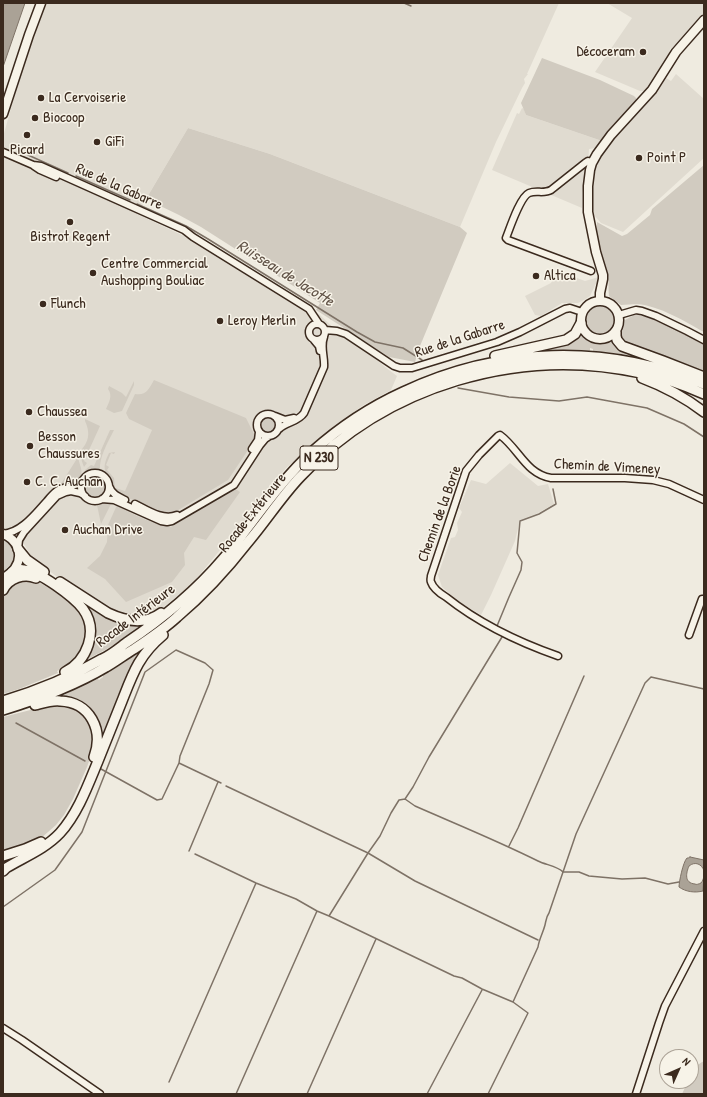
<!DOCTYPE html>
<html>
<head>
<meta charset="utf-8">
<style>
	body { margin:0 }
	#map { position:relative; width:707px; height:1097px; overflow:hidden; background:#efebe0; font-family:"Patrick Hand",sans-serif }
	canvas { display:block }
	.frame { position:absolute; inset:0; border:4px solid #3b2a1e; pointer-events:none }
	.north { position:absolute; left:659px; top:1049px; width:40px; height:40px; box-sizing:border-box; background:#f7f3e8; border:1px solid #aca397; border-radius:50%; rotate:45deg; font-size:11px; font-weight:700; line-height:16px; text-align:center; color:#3b2a1e }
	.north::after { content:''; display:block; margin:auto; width:14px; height:18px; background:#3b2a1e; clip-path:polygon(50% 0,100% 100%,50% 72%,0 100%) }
</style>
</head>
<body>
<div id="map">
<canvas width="707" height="1097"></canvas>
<div class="frame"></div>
<div class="north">N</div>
</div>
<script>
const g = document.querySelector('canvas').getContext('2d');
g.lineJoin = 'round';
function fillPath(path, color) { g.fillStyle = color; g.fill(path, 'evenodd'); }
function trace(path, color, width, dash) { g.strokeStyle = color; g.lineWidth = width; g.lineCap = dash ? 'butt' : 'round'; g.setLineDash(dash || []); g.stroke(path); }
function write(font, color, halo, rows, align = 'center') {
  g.font = font + ' "Patrick Hand",sans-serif'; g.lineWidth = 3; g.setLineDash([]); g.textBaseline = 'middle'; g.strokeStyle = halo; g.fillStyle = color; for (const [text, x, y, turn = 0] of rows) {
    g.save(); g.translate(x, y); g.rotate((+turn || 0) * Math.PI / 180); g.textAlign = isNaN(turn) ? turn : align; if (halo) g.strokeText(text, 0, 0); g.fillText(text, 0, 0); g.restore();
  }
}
const built = new Path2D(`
	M 46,3 L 559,3 L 527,74 L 528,74 L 524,79 L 525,83 L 522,88 L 496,142 L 460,227 L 270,154 L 188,128 L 137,214 L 201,244 L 259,276 L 320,315 L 340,334 L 373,356 L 385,367 L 397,376 L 391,390 L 362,406 L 332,429 L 286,468 L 244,521 L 192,584 L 154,615 L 137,620 L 115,612 L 67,584 L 33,559 L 21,539 L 11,531 L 3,528 L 3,137 L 24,62 Z
	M 607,3 L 704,3 L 704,15 L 680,41 L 670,49 L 666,78 L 671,81 L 676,74 L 704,99 L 704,158 L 623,232 L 601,223 L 593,214 L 591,203 L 593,180 L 598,162 L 605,148 L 646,91 L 640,91 L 595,72 L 632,18 Z
	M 522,108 L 524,109 L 526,115 L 602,141 L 596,148 L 589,149 L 588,165 L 585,173 L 584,185 L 582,193 L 582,208 L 492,170 L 517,113 L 519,114 Z
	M 558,271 L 585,281 L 599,277 L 590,296 L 584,300 L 578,303 L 562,303 L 541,316 L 535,315 L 525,296 L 551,283 Z
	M 510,463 L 538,486 L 548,484 L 554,504 L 536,514 L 520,520 L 515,541 L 491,595 L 481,615 L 459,602 L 442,587 L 438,575 L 451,538 L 455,537 L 458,530 L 457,523 L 462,512 L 459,508 L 471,480 L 486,484 Z`);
const green = new Path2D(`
	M 542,58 L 600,80 L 634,96 L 636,98 L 636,100 L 611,127 L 602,141 L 526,115 L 521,103 Z
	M 188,128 L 270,154 L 460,227 L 467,233 L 420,346 L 415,362 L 389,357 L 316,310 L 320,303 L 201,227 L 179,215 L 146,199 Z
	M 704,165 L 704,332 C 684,321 660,306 637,304 C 632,304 626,305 621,305 L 609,296 C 608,289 609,281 608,274 C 603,257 595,240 597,222 L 622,236 L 627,234 L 650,215 L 652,209 Z
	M 599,303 C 618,306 624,328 605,336 L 587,331 C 579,318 585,306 599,303 Z
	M 634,315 C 651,314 689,336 704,345 L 704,373 L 624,343 L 618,333 L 625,320 Z
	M 580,331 C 589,342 601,345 613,338 L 650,360 L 623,354 L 593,351 L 593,349 L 590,348 L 590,351 L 572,350 L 535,351 L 571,343 Z
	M 154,380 L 246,418 L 256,438 L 228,480 L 170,515 L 162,514 L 118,493 C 114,489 114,485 111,479 C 108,474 110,479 107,474 C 102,468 106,459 109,453 L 115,452 L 114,454 L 111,453 L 106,465 L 109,467 L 107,470 L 114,478 L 115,488 L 125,491 L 152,430 L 129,419 L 126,413 L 135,394 C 146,396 149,389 154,380 Z
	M 134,381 L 134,385 L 122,411 L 114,413 L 106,409 C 109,402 113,396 108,389 L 109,386 L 122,393 L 126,397 Z
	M259 425a9 9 0 1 1 18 0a9 9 0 1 1-18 0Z
	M 85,419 L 100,426 L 84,461 L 87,463 L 84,467 C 82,462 80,456 81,451 C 82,448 85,446 86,443 C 90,436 88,427 85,421 Z
	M 110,430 L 114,430 C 108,442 99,457 100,470 L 93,470 L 85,473 L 85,470 L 91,465 L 94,466 Z
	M 78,457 C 80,468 85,472 78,482 L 59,487 Z
	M85 487a10 10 0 1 1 20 0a10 10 0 1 1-20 0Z
	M 234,488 L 240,492 L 206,540 L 194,537 L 184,553 L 185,565 L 172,582 L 126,602 L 105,579 L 87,568 L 100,556 L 107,542 L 108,525 L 117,505 C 134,516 152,523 171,527 Z
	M 107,500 L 111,502 L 111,504 L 101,524 L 97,505 L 99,503 Z
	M 3,538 C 18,545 19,566 3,573 Z
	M 15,580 L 35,580 L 61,595 L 72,604 L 77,608 L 84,619 L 87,635 L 82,654 L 62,671 L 61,669 L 57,671 L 58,673 L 19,689 L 3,694 L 3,594 Z
	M 78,598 L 145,622 L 128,636 L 105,650 L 82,662 L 92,643 Z
	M 146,648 L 95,762 L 99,728 L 60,697 L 97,678 L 99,680 L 103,677 L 103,675 L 114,669 Z
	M 54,704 L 75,707 L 89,720 L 94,737 L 92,753 L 87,767 L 73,799 L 64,815 L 56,825 L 40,839 L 3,854 L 3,717 Z
	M 704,1061 L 704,1094 L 682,1094 L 688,1081 L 691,1081 C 691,1070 695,1066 704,1061 Z`);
const water = new Path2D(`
	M 3,3 L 25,3 L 3,67 Z
	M 690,857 L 704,860 L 704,871 C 702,864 695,861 689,866 C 686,873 684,883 695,884 C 696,885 699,884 701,883 C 703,881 704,877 704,874 L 703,891 C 695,893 686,892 679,887 C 679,882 683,862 687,858 C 688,858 689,858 690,857 Z`);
const stream = new Path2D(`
	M 404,3 L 411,6
	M 28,155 L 68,173
	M 76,176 L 130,200
	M 137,204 L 186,226 L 208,239 L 357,332 L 375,342 L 403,348 L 422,360
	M 458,388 L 509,397 L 559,401 L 587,397 L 647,408 L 684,424 L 704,437
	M 499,628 L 497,626 L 509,597 L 521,570 L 522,562 L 517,553 L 520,521 L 539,514 L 556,504 L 553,489
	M 16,723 L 85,761
	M 101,769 L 157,800 L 162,799 L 179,763 L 221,783
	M 226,786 L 368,853 L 415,881 L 538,940
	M 405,799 L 415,806 C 456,824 498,841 538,861 C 546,865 557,866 563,872 L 579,872 L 589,876 L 622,879 L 645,878 L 668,884 L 679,882
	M 509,846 L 518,828 L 584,676
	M 189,851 L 218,782
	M 195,854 L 256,883 L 296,899 L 317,911 L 329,916 L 368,853 L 380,836 L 391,813 L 399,800 L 405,799 L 413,787 L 429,757 L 502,637
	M 3,907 L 55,870 L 82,832 L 145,672 L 176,650 L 205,663 L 213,670 L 209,684 L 180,756 L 179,763
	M 329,916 L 454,976 L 462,978 L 482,989 L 513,1002 L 528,1013 L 488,1094
	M 513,1002 L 538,947 C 539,939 543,933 545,925 C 546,921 546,917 549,913 L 576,834 L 645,683 L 651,677 L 704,689
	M 169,1082 L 256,883
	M 236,1094 L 317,911
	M 307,1094 L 376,939
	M 427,1094 L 482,990`);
const minor = new Path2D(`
	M 3,152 L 33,165 L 41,166 L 184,230 L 193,237 L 309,309 L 319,324
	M 34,166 L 40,170 L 56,177
	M 591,271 L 508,240 L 506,238 C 510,228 520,197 529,193 C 536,190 544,194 551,190 L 585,163 L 588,161 L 592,163
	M 619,315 L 636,310 L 642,311 L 656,316 L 687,331 L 704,340
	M309 332a8 8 0 1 1 16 0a8 8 0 1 1-16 0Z
	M 325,330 L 337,331 L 346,334 L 394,366 L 400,368 L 412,368 L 497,342 L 520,332 L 565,309 L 570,308 L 582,312
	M 314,340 L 319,346 L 320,351
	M257 425a11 11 0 1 1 22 0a11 11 0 1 1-22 0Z
	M 275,416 L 285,420 L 294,418
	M 279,429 C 286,422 298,422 304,413 L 324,367 C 325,357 320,347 324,337
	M 252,449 L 258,440 L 259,432
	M81 487a14 14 0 1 1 28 0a14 14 0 1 1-28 0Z
	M 109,486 C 112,494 117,496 125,500
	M 102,499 L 114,500 L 161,521 L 167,522 L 172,521 L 234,485 L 260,445 L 265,439 L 268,437
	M 135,504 C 147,510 163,521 177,515
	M 3,534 C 22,532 35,514 47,501 C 50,498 53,493 58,490 C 67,485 73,489 83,480
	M 18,549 L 19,540 L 24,532 L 57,496 L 66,492 L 71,491 L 80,493 L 85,496
	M 689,635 L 702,599 L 704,599
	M 558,656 C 518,642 480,624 446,597 C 441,594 433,588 431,582 C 430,580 431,578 431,576 L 466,471 L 479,455 L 498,436 L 500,435 C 519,449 526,474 551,478 L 625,478 L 653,480 L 669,484 L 704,500
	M 3,1028 L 22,1040 L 100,1094
	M 636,1094 L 659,1023 L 665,1006 L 704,931`);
const major = new Path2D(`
	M 3,114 L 29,35 L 41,3
	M581 320a19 19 0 1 1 38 0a19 19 0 1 1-38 0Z
	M 600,301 L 600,293 L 603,279 L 603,275 L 596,252 L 588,212 L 588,186 L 590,170 L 592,163 L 597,154 L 611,135 L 652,90 L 676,52 L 704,20
	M 3,534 C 17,539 24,555 15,568 C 12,573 7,575 3,579`);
const highway = new Path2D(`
	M 616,332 L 616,336 L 617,340 L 622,346 L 663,361 L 704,377
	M 495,356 L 566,340 L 575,334 L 581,323
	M 642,378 C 666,387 683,396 704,412
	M 18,549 L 27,560 L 44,572
	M 12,572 C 16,570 20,569 24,570 C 39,571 74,597 83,609 C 99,631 87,661 65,672
	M 60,582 L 108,613 C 125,621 145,625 161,613
	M 3,590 C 9,578 24,573 36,578
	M 3,701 C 37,691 71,677 102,659 C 111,655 118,649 126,643 C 162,619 195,592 223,559 C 253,523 278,483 313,451 C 340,427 370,407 403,392 C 499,347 605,343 704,384
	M 35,705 C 43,703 52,700 60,701 C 90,702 104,730 94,757
	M 3,710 C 39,699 74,686 106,667 C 115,662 124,655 134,649 C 149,639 164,629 177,617 C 203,595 227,569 248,542 C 266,521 281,497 300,477 C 386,385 519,346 641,373 C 663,377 684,385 704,394
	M 3,856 L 25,849 L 41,842
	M 3,871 L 6,868 C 24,857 45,849 60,833 C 78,813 88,785 98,761 C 106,741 114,721 122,701 C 133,673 139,655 163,635`);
const markers = [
	[643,52,4,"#3b2a1e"],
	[41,98,4,"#3b2a1e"],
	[35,118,4,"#3b2a1e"],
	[27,135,4,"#3b2a1e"],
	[97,142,4,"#3b2a1e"],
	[639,158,4,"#3b2a1e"],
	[70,222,4,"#3b2a1e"],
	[93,273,4,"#3b2a1e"],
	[536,276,4,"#3b2a1e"],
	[43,304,4,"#3b2a1e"],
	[220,321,4,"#3b2a1e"],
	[29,412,4,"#3b2a1e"],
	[30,446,4,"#3b2a1e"],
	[27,482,4,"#3b2a1e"],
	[65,530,4,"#3b2a1e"]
];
const shields = [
	[319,458,38]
];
const shieldNames = [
	["N 230",319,458]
];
const poiNames = [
	["Décoceram",635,52,"right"],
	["La Cervoiserie",49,98],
	["Biocoop",43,118],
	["GiFi",105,142],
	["Picard",27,150,"center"],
	["Point P",647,158],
	["Bistrot Regent",70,237,"center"],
	["Centre Commercial",101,264],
	["Aushopping Bouliac",101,281],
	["Altica",544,276],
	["Flunch",51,304],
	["Leroy Merlin",228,321],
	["Chaussea",37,412],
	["Besson",38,437],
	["Chaussures",38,454],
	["C. C. Auchan",35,482],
	["Auchan Drive",73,530]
];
const streetNames = [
	["Rue de la Gabarre",119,187,24],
	["Rue de la Gabarre",460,339,-18],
	["Chemin de Vimeney",607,467,3],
	["Rocade Extérieure",253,513,-51],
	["Chemin de la Borie",440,514,-70],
	["Rocade Intérieure",136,616,-37]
];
const waterNames = [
	["Ruisseau de Jacotte",285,274,32]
];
fillPath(built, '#e0dbd0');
fillPath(green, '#d1cbc0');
fillPath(water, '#aaa296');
trace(water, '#7e7266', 1);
trace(stream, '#7e7266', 1.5);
trace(minor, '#3b2a1e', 9);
trace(major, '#3b2a1e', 11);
trace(highway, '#3b2a1e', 12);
trace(minor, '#f7f3e8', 6);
trace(major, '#f7f3e8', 8);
trace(highway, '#f7f3e8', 9);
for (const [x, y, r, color] of markers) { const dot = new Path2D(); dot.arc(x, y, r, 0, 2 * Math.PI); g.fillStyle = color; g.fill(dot); trace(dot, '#f7f3e8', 1.5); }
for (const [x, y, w] of shields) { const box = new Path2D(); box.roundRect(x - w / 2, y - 12, w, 24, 3); g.fillStyle = '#f7f3e8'; g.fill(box); trace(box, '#3b2a1e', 1); }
write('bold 14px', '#3b2a1e', null, shieldNames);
write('15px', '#3b2a1e', '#f7f3e8', poiNames, 'left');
write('15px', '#3b2a1e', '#f7f3e8', streetNames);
write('italic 16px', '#625448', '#f7f3e8', waterNames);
</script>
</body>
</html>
